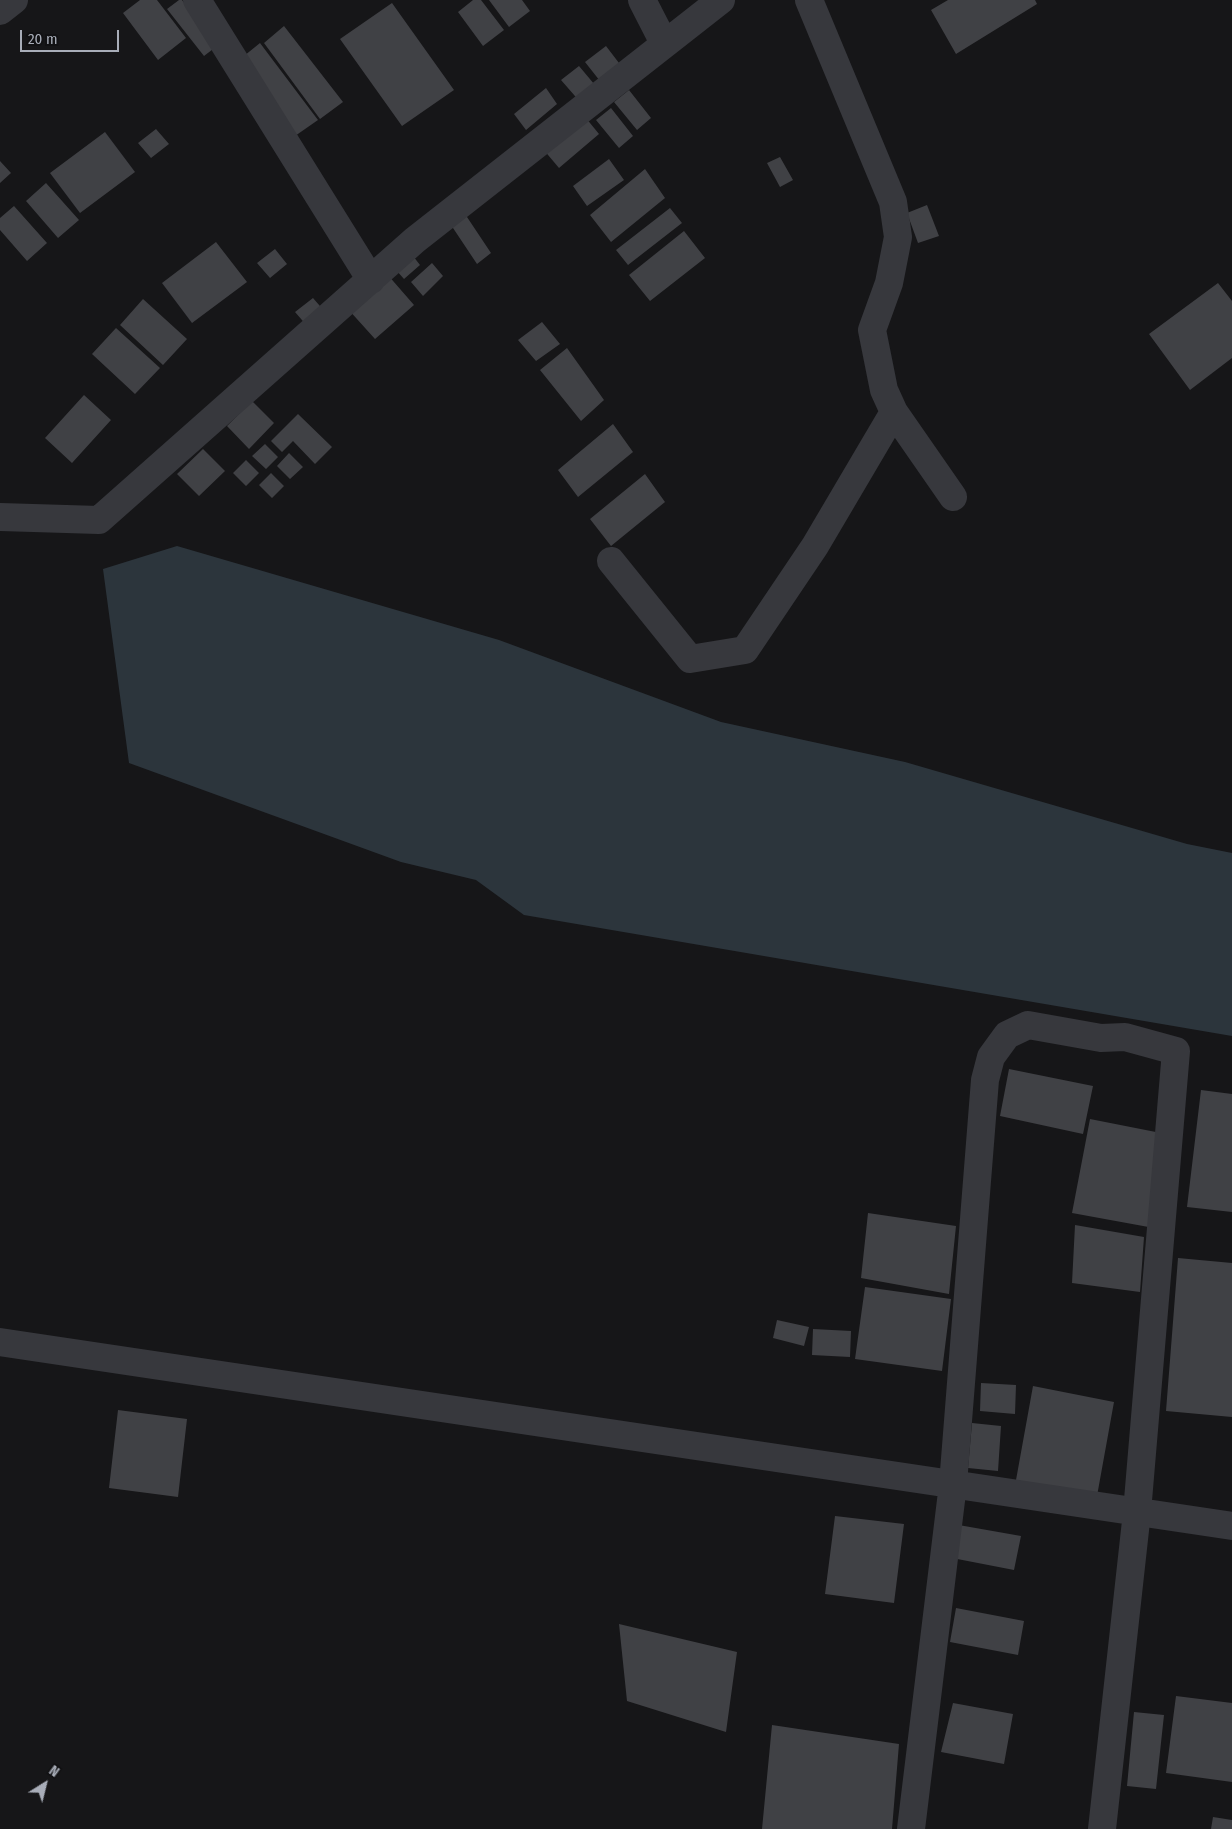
<!DOCTYPE html>
<html>
<head>
<meta charset="utf-8">
<style>
	body { margin:0 }
	#map { position:relative; width:1232px; height:1829px; overflow:hidden; background:#161618; font-family:"Fira Sans Condensed",sans-serif }
	canvas { display:block }
	.north { position:absolute; left:20px; top:1759px; width:50px; height:50px; -webkit-text-stroke:4px #111113; paint-order:stroke; rotate:36deg; font-size:14px; font-weight:700; line-height:20px; text-align:center; color:#a8adb8 }
	.north::after { content:''; display:block; margin:auto; width:18px; height:22px; background:#a8adb8; clip-path:polygon(50% 0,100% 100%,50% 72%,0 100%) }
	.scale { position:absolute; left:20px; top:30px; width:99px; height:22px; box-sizing:border-box; border:2px solid #a8adb8; border-top:0; padding-left:6px; font-size:15px; line-height:18px; white-space:nowrap; color:#a8adb8; -webkit-text-stroke:4px #111113; paint-order:stroke }
</style>
</head>
<body>
<div id="map">
<canvas width="1232" height="1829"></canvas>
<div class="north">N</div>
<div class="scale">20 m</div>
</div>
<script>
const g = document.querySelector('canvas').getContext('2d');
g.lineJoin = 'round';
function fillPath(path, color) { g.fillStyle = color; g.fill(path, 'evenodd'); }
function trace(path, color, width, dash) { g.strokeStyle = color; g.lineWidth = width; g.lineCap = dash ? 'butt' : 'round'; g.setLineDash(dash || []); g.stroke(path); }
const water = new Path2D(`
	M 177,546 L 499,640 L 721,722 L 905,762 L 1187,844 L 1232,853 L 1232,1036 L 524,915 L 476,880 L 401,862 L 129,763 L 103,569 Z`);
const building = new Path2D(`
	M 140,0 L 157,0 L 186,38 L 158,60 L 123,13 Z
	M 179,0 L 182,0 L 217,46 L 204,56 L 167,9 Z
	M 473,0 L 481,0 L 504,30 L 483,46 L 458,12 Z
	M 489,0 L 522,0 L 530,11 L 509,27 Z
	M 948,0 L 1035,0 L 1037,4 L 956,54 L 931,10 Z
	M 392,3 L 454,90 L 402,126 L 340,39 Z
	M 284,26 L 343,102 L 320,119 L 264,43 Z
	M 260,43 L 318,120 L 295,136 L 239,60 Z
	M 606,46 L 632,80 L 611,95 L 585,62 Z
	M 579,66 L 605,97 L 588,111 L 561,80 Z
	M 546,88 L 557,104 L 526,130 L 514,114 Z
	M 629,90 L 651,118 L 637,130 L 614,102 Z
	M 572,101 L 599,134 L 559,168 L 532,136 Z
	M 611,108 L 633,136 L 619,148 L 596,120 Z
	M 156,129 L 169,144 L 151,158 L 138,143 Z
	M 105,132 L 135,172 L 80,213 L 50,173 Z
	M 780,157 L 793,180 L 780,187 L 767,163 Z
	M 609,159 L 624,180 L 587,206 L 573,186 Z
	M 0,161 L 11,173 L 0,183 Z
	M 645,169 L 665,198 L 611,242 L 590,215 Z
	M 46,183 L 79,220 L 58,238 L 26,201 Z
	M 927,205 L 939,236 L 918,243 L 907,213 Z
	M 14,206 L 47,243 L 27,261 L 0,230 L 0,218 Z
	M 670,208 L 682,223 L 628,265 L 616,250 Z
	M 465,214 L 491,253 L 477,264 L 451,225 Z
	M 684,231 L 705,258 L 650,301 L 629,275 Z
	M 399,238 L 420,265 L 404,279 L 381,253 Z
	M 216,242 L 247,282 L 192,323 L 162,283 Z
	M 275,249 L 287,264 L 270,278 L 257,263 Z
	M 432,263 L 443,276 L 423,296 L 411,282 Z
	M 387,274 L 414,305 L 375,339 L 347,308 Z
	M 1218,283 L 1232,301 L 1232,358 L 1190,390 L 1149,334 Z
	M 313,298 L 326,313 L 308,327 L 295,312 Z
	M 143,299 L 187,339 L 163,365 L 120,325 Z
	M 542,322 L 560,344 L 536,361 L 518,340 Z
	M 116,328 L 160,368 L 135,394 L 92,354 Z
	M 567,348 L 604,400 L 581,421 L 540,370 Z
	M 84,395 L 111,420 L 72,463 L 45,438 Z
	M 252,401 L 274,423 L 249,449 L 227,426 Z
	M 298,414 L 332,447 L 315,464 L 293,441 L 282,452 L 271,441 Z
	M 613,424 L 633,452 L 578,497 L 558,470 Z
	M 265,444 L 278,457 L 266,469 L 252,456 Z
	M 203,449 L 225,471 L 199,496 L 177,474 Z
	M 289,453 L 303,467 L 290,479 L 277,466 Z
	M 246,460 L 259,473 L 246,486 L 233,473 Z
	M 271,473 L 284,486 L 272,498 L 259,485 Z
	M 645,474 L 665,502 L 611,546 L 590,519 Z
	M 1009,1069 L 1093,1086 L 1083,1134 L 1000,1116 Z
	M 1201,1090 L 1232,1094 L 1232,1212 L 1187,1207 Z
	M 1090,1119 L 1171,1135 L 1154,1228 L 1072,1213 Z
	M 868,1213 L 956,1226 L 949,1294 L 861,1278 Z
	M 1075,1225 L 1144,1237 L 1140,1292 L 1072,1283 Z
	M 1178,1258 L 1232,1263 L 1232,1417 L 1166,1411 Z
	M 865,1287 L 951,1299 L 942,1371 L 855,1359 Z
	M 777,1320 L 809,1327 L 804,1346 L 773,1338 Z
	M 813,1329 L 851,1331 L 850,1357 L 812,1355 Z
	M 981,1383 L 1016,1385 L 1015,1414 L 980,1411 Z
	M 1033,1386 L 1114,1402 L 1097,1496 L 1016,1480 Z
	M 118,1410 L 187,1419 L 178,1497 L 109,1488 Z
	M 972,1423 L 1001,1426 L 998,1471 L 968,1468 Z
	M 835,1516 L 904,1524 L 894,1603 L 825,1594 Z
	M 953,1524 L 1021,1536 L 1014,1570 L 947,1557 Z
	M 956,1608 L 1024,1621 L 1018,1655 L 950,1642 Z
	M 619,1624 L 737,1652 L 726,1732 L 627,1701 Z
	M 1176,1696 L 1232,1703 L 1232,1782 L 1166,1773 Z
	M 953,1703 L 1013,1714 L 1004,1764 L 941,1752 Z
	M 1134,1712 L 1164,1715 L 1156,1789 L 1127,1786 Z
	M 772,1725 L 899,1744 L 892,1829 L 762,1829 Z
	M 1213,1817 L 1232,1820 L 1232,1829 L 1211,1829 Z`);
const street = new Path2D(`
	M 197,0 L 371,280
	M 642,0 L 664,43
	M 809,0 L 893,202 L 898,237 L 889,283 L 872,330 L 884,390 L 894,412 L 953,497
	M 0,11 L 14,0
	M 0,517 L 99,520 L 415,240 L 721,0
	M 611,561 L 690,659 L 745,650 L 815,546 L 894,412
	M 0,1342 L 1232,1526
	M 911,1829 L 953,1484 L 985,1080 L 991,1057 L 1007,1035 L 1028,1025 L 1101,1038 L 1125,1037 L 1176,1051 L 1137,1512 L 1102,1829`);
fillPath(water, '#2c353c');
fillPath(building, '#404145');
trace(street, '#37383d', 28);
</script>
</body>
</html>
